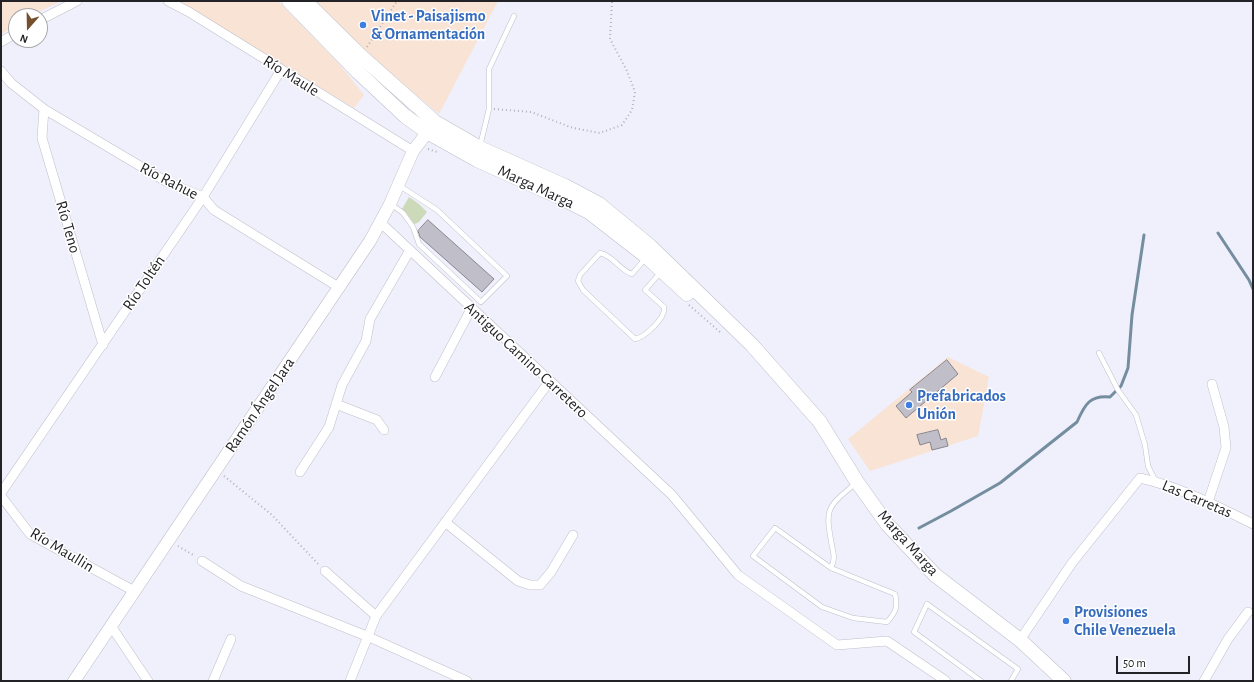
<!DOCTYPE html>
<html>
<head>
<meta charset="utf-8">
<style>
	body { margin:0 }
	#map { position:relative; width:1254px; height:682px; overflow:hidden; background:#eff0fb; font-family:"Alegreya Sans",sans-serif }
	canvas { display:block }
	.frame { position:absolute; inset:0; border:2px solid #232327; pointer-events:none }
	.north { position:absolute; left:8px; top:8px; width:40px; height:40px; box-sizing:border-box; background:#fff; border:1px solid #a7a7a9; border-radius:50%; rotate:200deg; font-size:11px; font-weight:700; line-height:16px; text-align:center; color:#232327 }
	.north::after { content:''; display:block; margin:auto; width:14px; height:18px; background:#76502c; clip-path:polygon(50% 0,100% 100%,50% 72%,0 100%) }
	.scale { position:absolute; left:1116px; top:656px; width:74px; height:18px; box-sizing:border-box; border:2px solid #232327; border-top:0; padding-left:5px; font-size:12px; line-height:14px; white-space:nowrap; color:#232327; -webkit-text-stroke:3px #fff; paint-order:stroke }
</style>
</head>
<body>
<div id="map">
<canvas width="1254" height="682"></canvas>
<div class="frame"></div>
<div class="north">N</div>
<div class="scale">50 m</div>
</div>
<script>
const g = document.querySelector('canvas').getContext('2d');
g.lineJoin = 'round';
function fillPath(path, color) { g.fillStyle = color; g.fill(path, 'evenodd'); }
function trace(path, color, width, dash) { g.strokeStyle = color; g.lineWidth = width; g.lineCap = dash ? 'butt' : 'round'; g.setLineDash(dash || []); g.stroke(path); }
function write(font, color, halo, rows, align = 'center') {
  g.font = font + ' "Alegreya Sans",sans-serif'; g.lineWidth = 3; g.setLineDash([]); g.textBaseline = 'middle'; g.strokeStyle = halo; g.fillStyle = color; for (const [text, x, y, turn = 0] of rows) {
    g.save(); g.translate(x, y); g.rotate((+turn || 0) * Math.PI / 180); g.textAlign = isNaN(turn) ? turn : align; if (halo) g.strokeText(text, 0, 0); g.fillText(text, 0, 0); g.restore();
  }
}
const industrial = new Path2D(`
	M 1,1 L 62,1 L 29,16 L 16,16 L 16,23 L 1,35 Z
	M 176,1 L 278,1 L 339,64 L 364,95 L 354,108 Z
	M 313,1 L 498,1 L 439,114 L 341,32 Z
	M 948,357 L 989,377 L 978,436 L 870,471 L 848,439 Z`);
const green = new Path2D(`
	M 409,197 L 419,204 L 427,212 L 419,222 L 415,224 C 409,220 409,213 402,209 Z`);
const stream = new Path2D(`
	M 1218,233 L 1249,280 L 1253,289
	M 919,528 L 951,511 L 1000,483 L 1077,422 C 1085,404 1090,395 1110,397 L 1121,386 L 1128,368 L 1132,315 L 1144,235`);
const building = new Path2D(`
	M 428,220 L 494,279 L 482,292 L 420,237 L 418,231 Z
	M 947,360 L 958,374 L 906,418 L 896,406 L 912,392 L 910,390 Z
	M 938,430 L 941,440 L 946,438 L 948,446 L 932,450 L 930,442 L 920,445 L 917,435 Z`);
const path = new Path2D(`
	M 367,47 L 397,1
	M 494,109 L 531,112 L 573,128 L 600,133 L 622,125 L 632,110 L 635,92 L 627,71 L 610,39 L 612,1
	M 428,149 L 437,152
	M 689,305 L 720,332
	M 224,476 L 272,515 L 319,565
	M 178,546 L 195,556`);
const service = new Path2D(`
	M 480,146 L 489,109 L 489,69 L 514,16
	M 391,204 L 403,213 L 413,227 L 419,244 L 481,302 L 507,276 L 437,210 L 400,186
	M 646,258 L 632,274 C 619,270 614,256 600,253 L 580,275 L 578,281 L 583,290 L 635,339 C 645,337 666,318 664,307 L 645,290 L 661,272
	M 1099,353 L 1118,390 L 1136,415 L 1145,445 L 1148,466 L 1156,482
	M 831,568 L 895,594 C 898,607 896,612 887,622 L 853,618 L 822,607 L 753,556 L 775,528 L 831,568 C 835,560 834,555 832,546 C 825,508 826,508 856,483
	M 981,681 L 914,632 L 927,604 L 1018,669 L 1011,681`);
const minor = new Path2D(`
	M 168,1 L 189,12 L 413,151
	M 40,20 L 77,1
	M 1,42 L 16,33
	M 1,71 L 11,83 L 44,109 L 167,182 L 203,197 L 214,210 L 340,288
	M 44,109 L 42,138 L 103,345
	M 381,223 L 672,495 L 738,575 L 837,645 L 887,641 L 946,681
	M 435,377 L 471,309
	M 336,404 L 377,420 L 384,430
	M 300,472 L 329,427 L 342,385 L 366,341 L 370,319 L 410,250
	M 1,493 L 203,197 L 281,70
	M 1,496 L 30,534 L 134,591
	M 1208,502 L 1226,448 L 1224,427 L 1212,384
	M 445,522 L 518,581 L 530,585 L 540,585 L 551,572 L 573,535
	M 202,561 L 241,586 L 369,637 L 467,681
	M 325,571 L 376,616
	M 111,626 L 148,681
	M 1020,640 L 1072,563 L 1140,478 C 1180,487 1217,506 1253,524
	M 213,681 L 231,639
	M 350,681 L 376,616 L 549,382
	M 1204,681 L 1228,639 L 1248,612`);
const secondary = new Path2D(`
	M 74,681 L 370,241 L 390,204 L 413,151 L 433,125`);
const primary = new Path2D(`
	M 289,1 L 358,72 L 405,116 L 427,132 L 477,160 L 557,196 L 589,212 L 647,257 L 687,294
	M 305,1 L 361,56 L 435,122 L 480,148 L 565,186 L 599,204 L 650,246 L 752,345 L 820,422 L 857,482 L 887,524 L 935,575 L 1020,640 L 1064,681`);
const markers = [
	[363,25,4,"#3f7fe0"],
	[909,405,4,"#3f7fe0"],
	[1066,621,4,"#3f7fe0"]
];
const shopNames = [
	["Vinet - Paisajismo",371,16],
	["& Ornamentación",371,34],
	["Prefabricados",917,396],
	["Unión",917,414],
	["Provisiones",1074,612],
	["Chile Venezuela",1074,630]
];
const streetNames = [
	["Río Maule",291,76,32],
	["Río Rahue",169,181,27],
	["Marga Marga",536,187,25],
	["Río Teno",68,227,74],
	["Río Toltén",144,283,-56],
	["Antiguo Camino Carretero",526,360,43],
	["Ramón Ángel Jara",260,405,-56],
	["Las Carretas",1197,499,23],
	["Marga Marga",908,543,48],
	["Río Maullin",62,550,31]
];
fillPath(industrial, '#f8e3d4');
fillPath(green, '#cddaba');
trace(stream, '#748d9f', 3);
fillPath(building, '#c0bec8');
trace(building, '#87858f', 1);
trace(service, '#bebfca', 5.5);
trace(minor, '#bebfca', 10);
trace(secondary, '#bebfca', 13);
trace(primary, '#bebfca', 15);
trace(path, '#b1b1ba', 2, [1, 3]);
trace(service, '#fff', 4.5);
trace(minor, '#fff', 9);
trace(secondary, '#fff', 12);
trace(primary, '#fff', 14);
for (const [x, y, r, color] of markers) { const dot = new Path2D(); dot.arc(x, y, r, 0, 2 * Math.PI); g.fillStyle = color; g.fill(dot); trace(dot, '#fff', 1.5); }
write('bold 16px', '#366cbe', '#fff', shopNames, 'left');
write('16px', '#232327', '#fff', streetNames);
</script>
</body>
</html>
